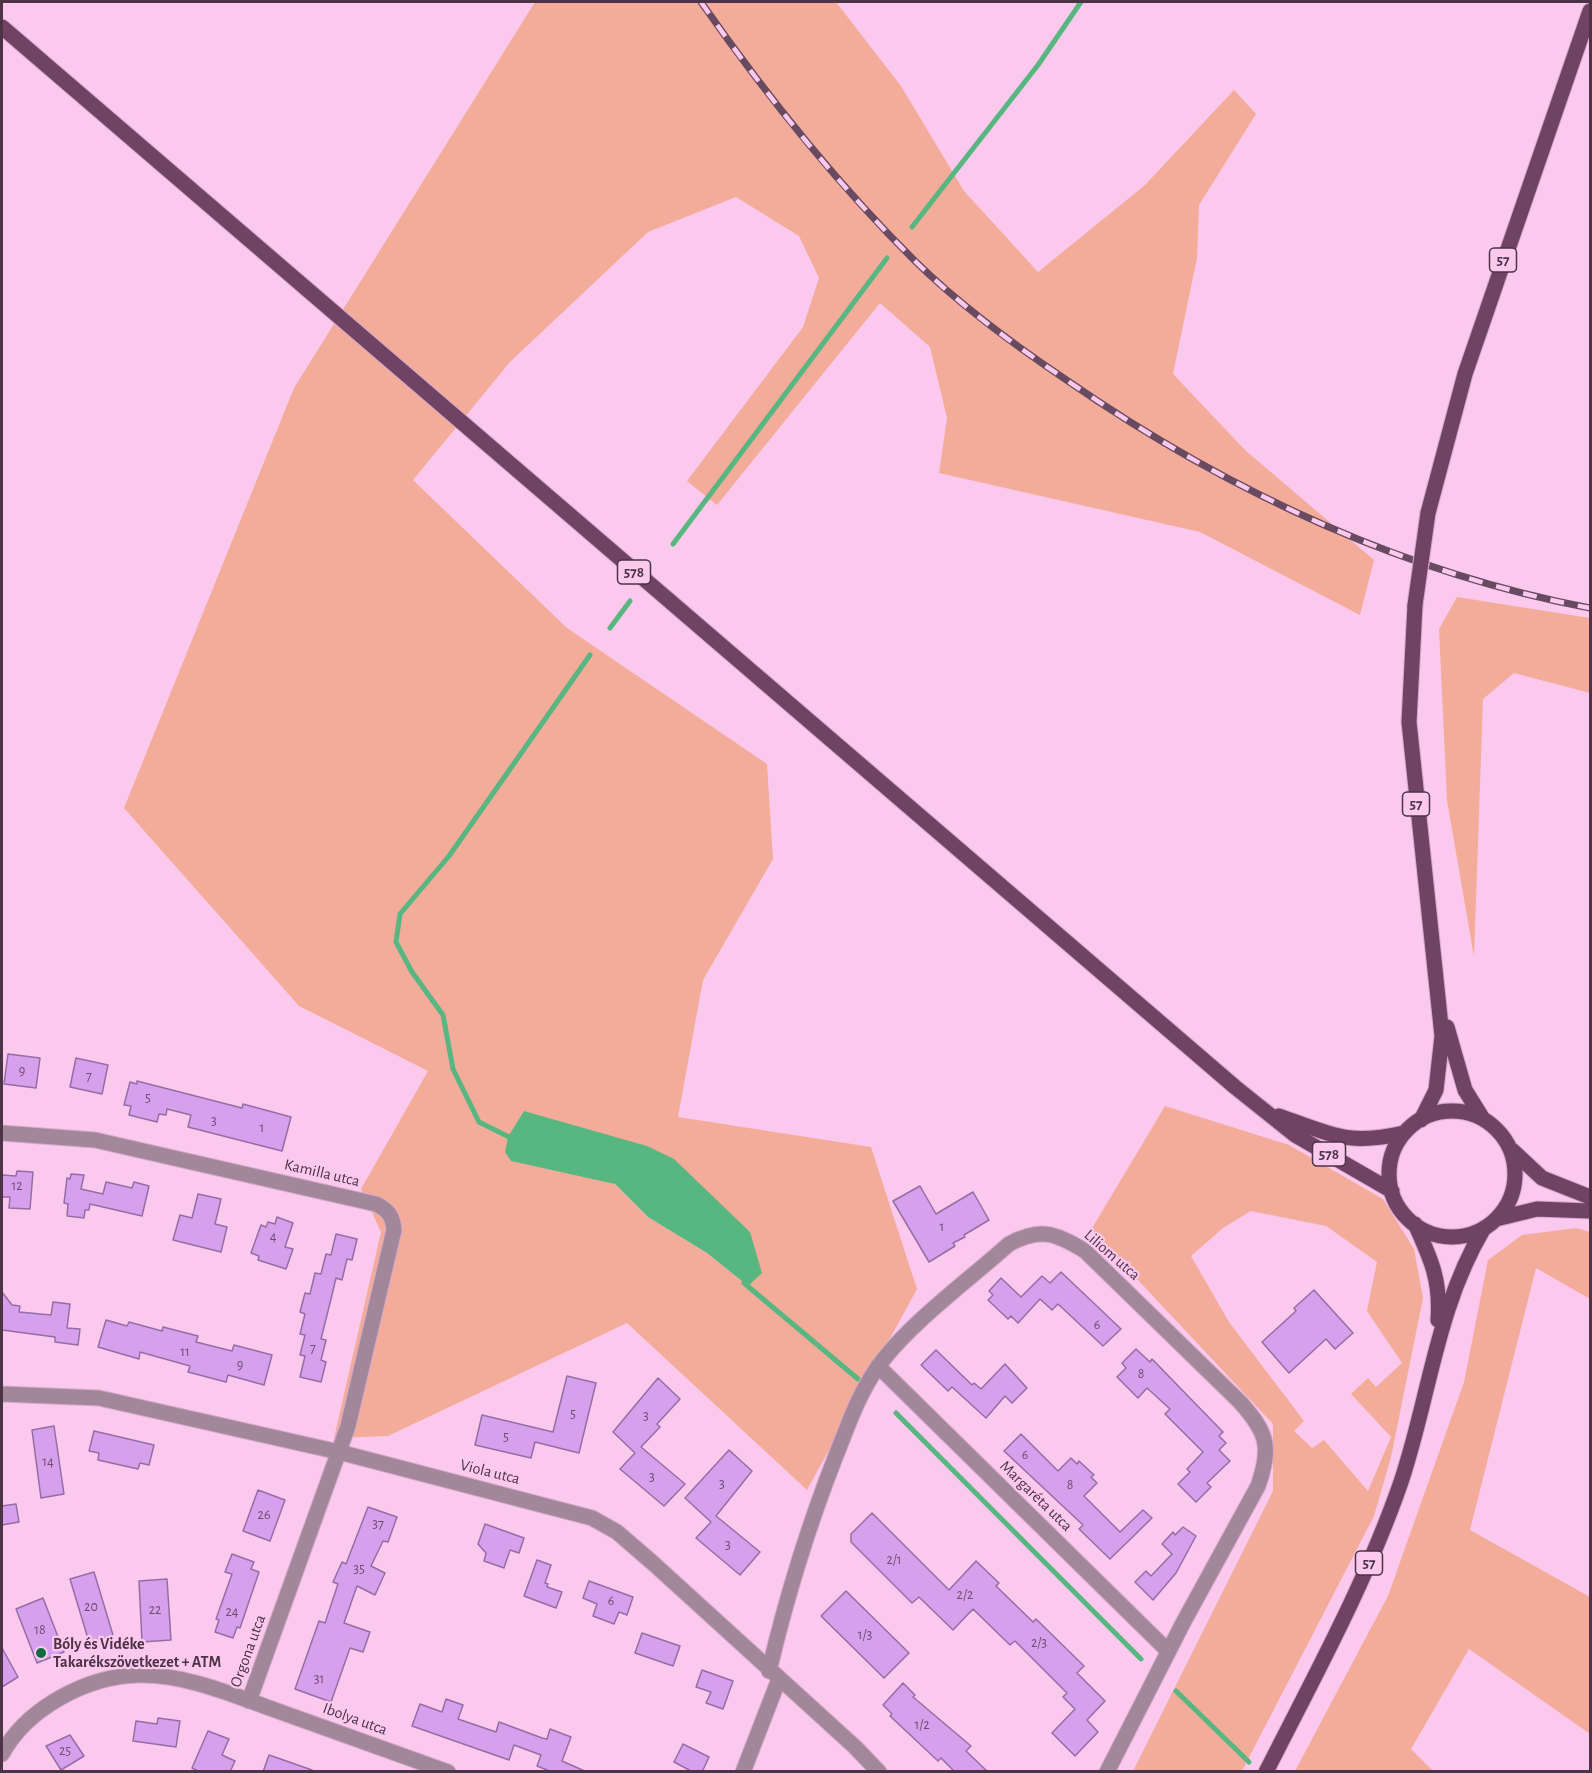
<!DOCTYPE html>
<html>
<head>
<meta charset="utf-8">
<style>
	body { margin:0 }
	#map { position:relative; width:1592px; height:1773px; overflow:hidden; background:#fcc9ee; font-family:"Alegreya Sans",sans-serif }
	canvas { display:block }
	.frame { position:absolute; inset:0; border:3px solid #4c3346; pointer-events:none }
</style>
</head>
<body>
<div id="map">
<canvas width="1592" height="1773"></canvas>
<div class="frame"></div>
</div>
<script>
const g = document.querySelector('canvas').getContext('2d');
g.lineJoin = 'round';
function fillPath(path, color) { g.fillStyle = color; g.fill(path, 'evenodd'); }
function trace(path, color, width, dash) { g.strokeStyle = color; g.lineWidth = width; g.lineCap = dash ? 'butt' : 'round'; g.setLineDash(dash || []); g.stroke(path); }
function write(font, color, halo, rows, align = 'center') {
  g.font = font + ' "Alegreya Sans",sans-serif'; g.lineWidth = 4.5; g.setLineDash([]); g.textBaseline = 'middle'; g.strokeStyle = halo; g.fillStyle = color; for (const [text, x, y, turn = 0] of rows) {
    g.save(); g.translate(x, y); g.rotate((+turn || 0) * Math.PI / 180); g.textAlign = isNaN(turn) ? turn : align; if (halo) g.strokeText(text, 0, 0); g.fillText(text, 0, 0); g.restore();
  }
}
const green = new Path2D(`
	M 535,2 L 836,2 L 901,86 L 964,191 L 1038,272 L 1145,185 L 1234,90 L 1256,114 L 1199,205 L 1197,258 L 1173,374 L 1245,450 L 1374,560 L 1360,615 L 1200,532 L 939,473 L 947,418 L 930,347 L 880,303 L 717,505 L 687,481 L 803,327 L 819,278 L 799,236 L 736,197 L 648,232 L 510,362 L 413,480 L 567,628 L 767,764 L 773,859 L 703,980 L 678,1117 L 871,1147 L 917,1289 L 807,1490 L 627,1323 L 388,1436 L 334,1438 L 381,1232 L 361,1189 L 428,1071 L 299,1006 L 124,808 L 294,388 ZM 508,1137 L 750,1232 L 748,1286 L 707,1253 L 648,1217 L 615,1184 L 567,1172 Z
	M 1457,597 L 1590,618 L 1590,693 L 1514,673 L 1483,699 L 1474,957 L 1447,800 L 1439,629 Z
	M 1165,1106 L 1289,1145 L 1383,1199 L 1414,1249 L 1423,1298 L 1391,1457 L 1374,1516 L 1242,1771 L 1133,1771 L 1273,1491 L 1273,1424 L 1091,1230 ZM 1251,1211 L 1326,1226 L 1377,1262 L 1367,1311 L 1402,1363 L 1376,1387 L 1368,1378 L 1351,1394 L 1391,1437 L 1368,1491 L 1324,1440 L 1312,1448 L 1294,1431 L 1304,1421 L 1229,1322 L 1191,1256 L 1223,1228 Z
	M 1576,1228 L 1590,1232 L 1590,1299 L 1536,1268 L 1470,1530 L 1590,1597 L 1590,1734 L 1469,1649 L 1411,1749 L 1433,1771 L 1295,1771 L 1388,1596 L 1464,1382 L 1488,1260 L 1522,1235 Z`);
const water = new Path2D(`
	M 524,1111 L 647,1146 L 674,1159 L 750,1232 L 762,1273 L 748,1286 L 707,1253 L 648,1217 L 615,1184 L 511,1161 L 505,1152 L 508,1137 Z`);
const stream = new Path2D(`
	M 912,227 L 1038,65 L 1081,2
	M 673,544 L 887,258
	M 610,628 L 630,601
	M 513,1139 L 479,1122 L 453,1069 L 443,1015 L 412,972 L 396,942 L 400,914 L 449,856 L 590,655
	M 744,1283 L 858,1379
	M 896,1413 L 1141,1659
	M 1176,1691 L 1249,1762`);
const building = new Path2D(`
	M 8,1054 L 40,1058 L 36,1088 L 4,1084 Z
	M 76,1058 L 108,1065 L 102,1094 L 70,1087 Z
	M 137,1081 L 242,1108 L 243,1104 L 291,1117 L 282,1151 L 188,1127 L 191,1115 L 167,1109 L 166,1115 L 159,1114 L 157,1122 L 129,1115 L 131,1106 L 124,1105 L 130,1082 L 137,1084 Z
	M 17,1171 L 33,1172 L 30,1209 L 9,1208 L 10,1197 L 2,1197 L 2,1175 L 16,1176 Z
	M 71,1174 L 84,1175 L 81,1189 L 103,1194 L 106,1182 L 132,1188 L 134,1182 L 149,1186 L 142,1216 L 90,1204 L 89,1210 L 85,1210 L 84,1218 L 67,1216 L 68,1204 L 64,1203 L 67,1178 L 70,1179 Z
	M 920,1186 L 936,1214 L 973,1192 L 989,1220 L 964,1235 L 965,1237 L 953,1243 L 955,1246 L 929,1262 L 893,1201 Z
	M 198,1194 L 221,1199 L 215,1224 L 227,1227 L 221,1252 L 173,1240 L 180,1215 L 192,1218 Z
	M 277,1217 L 293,1223 L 285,1247 L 293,1249 L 286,1269 L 258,1260 L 259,1256 L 251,1253 L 261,1225 L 266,1227 L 268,1222 L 275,1224 Z
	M 336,1234 L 357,1239 L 352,1260 L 347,1259 L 342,1280 L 336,1278 L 331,1299 L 321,1339 L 326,1340 L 321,1360 L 326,1362 L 321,1382 L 300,1377 L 305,1356 L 300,1355 L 305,1335 L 300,1334 L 305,1314 L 300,1312 L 305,1293 L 310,1294 L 315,1273 L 321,1274 L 326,1254 L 331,1255 Z
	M 1061,1272 L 1121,1329 L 1103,1346 L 1058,1304 L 1052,1310 L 1040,1299 L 1018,1323 L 1011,1316 L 1008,1319 L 988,1300 L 993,1295 L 989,1291 L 1001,1278 L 1021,1297 L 1042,1276 L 1050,1283 Z
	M 1314,1290 L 1353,1333 L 1335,1349 L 1326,1339 L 1289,1373 L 1262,1342 L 1296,1311 L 1294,1308 Z
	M 2,1292 L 12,1305 L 20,1306 L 19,1312 L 51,1315 L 53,1302 L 70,1304 L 67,1328 L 80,1329 L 78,1345 L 55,1342 L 55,1337 L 2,1330 Z
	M 106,1320 L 127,1326 L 129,1322 L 162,1331 L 163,1327 L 198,1336 L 196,1342 L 232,1351 L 234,1345 L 272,1355 L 264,1385 L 228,1375 L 226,1382 L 188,1372 L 190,1366 L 140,1352 L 139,1359 L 98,1347 Z
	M 1136,1349 L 1150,1362 L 1152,1359 L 1223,1432 L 1219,1436 L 1226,1443 L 1219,1450 L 1230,1461 L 1207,1483 L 1211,1487 L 1196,1502 L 1178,1484 L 1190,1472 L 1187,1469 L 1203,1452 L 1165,1414 L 1170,1409 L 1147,1388 L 1138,1398 L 1117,1377 L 1126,1368 L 1122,1363 Z
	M 936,1350 L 972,1385 L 974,1383 L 981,1389 L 1005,1364 L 1027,1388 L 1012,1403 L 1005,1396 L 986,1418 L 952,1387 L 948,1391 L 921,1365 Z
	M 567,1376 L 596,1383 L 579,1453 L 535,1442 L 531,1458 L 475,1445 L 482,1415 L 553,1432 Z
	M 658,1378 L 680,1399 L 657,1424 L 660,1427 L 641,1447 L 685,1484 L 664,1506 L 620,1469 L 635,1453 L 613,1432 Z
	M 54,1426 L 64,1494 L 41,1498 L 32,1430 Z
	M 94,1431 L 154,1445 L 149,1465 L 140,1463 L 138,1469 L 98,1460 L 99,1453 L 89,1451 Z
	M 1021,1434 L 1058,1471 L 1071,1458 L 1077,1464 L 1079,1461 L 1094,1475 L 1091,1477 L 1097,1483 L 1084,1496 L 1120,1532 L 1143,1510 L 1152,1518 L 1110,1559 L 1079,1529 L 1083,1525 L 1004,1451 Z
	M 729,1450 L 752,1471 L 716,1516 L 760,1552 L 740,1575 L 696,1538 L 711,1522 L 685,1498 Z
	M 258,1490 L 285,1500 L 270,1541 L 243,1531 Z
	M 16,1504 L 19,1522 L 2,1525 L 2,1506 Z
	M 368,1507 L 397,1517 L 388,1542 L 383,1541 L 371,1566 L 385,1573 L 375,1595 L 357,1586 L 344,1623 L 370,1632 L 363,1652 L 350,1648 L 331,1702 L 295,1689 L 319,1621 L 325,1623 L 338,1584 L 333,1582 L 342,1562 L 346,1564 Z
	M 872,1513 L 949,1590 L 976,1561 L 999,1583 L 996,1586 L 1033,1622 L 1036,1619 L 1084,1666 L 1077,1673 L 1105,1701 L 1087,1720 L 1098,1732 L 1075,1756 L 1052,1733 L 1075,1709 L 1063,1697 L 1067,1693 L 1015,1641 L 1010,1645 L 973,1609 L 953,1630 L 919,1597 L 912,1603 L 851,1542 L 851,1534 Z
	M 485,1524 L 524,1538 L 519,1553 L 510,1550 L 504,1568 L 484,1561 L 486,1553 L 478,1544 Z
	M 1183,1527 L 1196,1536 L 1176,1573 L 1153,1600 L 1135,1582 L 1146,1571 L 1151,1576 L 1172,1554 L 1162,1544 L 1173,1532 L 1175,1535 Z
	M 232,1554 L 254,1562 L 251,1569 L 259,1572 L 240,1628 L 237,1627 L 233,1638 L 215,1632 L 219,1620 L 216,1619 L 232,1574 L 225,1572 Z
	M 537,1560 L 551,1565 L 545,1583 L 548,1584 L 547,1587 L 562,1592 L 556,1608 L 524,1596 Z
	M 94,1572 L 113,1635 L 89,1642 L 70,1579 Z
	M 167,1579 L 171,1640 L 142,1642 L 139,1581 Z
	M 589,1581 L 633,1597 L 627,1615 L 619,1612 L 614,1624 L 593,1616 L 597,1604 L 583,1598 Z
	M 846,1591 L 909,1653 L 884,1678 L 821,1616 Z
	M 43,1598 L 64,1652 L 37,1663 L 16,1609 Z
	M 642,1633 L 680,1646 L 673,1666 L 635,1653 Z
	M 2,1648 L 18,1677 L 2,1687 Z
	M 702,1670 L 733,1681 L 723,1709 L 706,1703 L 711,1692 L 696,1687 Z
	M 903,1683 L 915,1695 L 913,1697 L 971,1746 L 966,1751 L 988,1772 L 955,1772 L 941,1758 L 938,1761 L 890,1716 L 892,1714 L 883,1705 Z
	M 446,1699 L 463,1705 L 458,1719 L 496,1732 L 499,1722 L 542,1738 L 547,1739 L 550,1729 L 571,1737 L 562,1761 L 587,1772 L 552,1772 L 537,1766 L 541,1755 L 514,1745 L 509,1760 L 412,1726 L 420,1704 L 442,1712 Z
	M 158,1718 L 180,1721 L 176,1747 L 133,1741 L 136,1721 L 157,1724 Z
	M 208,1731 L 229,1739 L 222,1755 L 235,1761 L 230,1772 L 200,1772 L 192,1768 Z
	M 70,1735 L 84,1756 L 61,1770 L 46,1746 Z
	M 683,1744 L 709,1757 L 702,1772 L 693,1772 L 674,1762 Z
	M 269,1755 L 312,1770 L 311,1772 L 263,1772 Z`);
const minor = new Path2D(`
	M 2,1133 L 95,1140 L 376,1204 C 388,1210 393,1216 394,1230 L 348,1426 L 249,1701
	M 878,1366 L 1168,1651
	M 2,1394 L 99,1398 L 339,1452 L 592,1518 L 617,1532 L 654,1564 L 855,1747 L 879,1772
	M 769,1671 C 786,1599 808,1527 835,1458 C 847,1428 858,1395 877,1368 C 907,1325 969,1280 1009,1244 C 1040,1227 1056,1233 1085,1251 L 1240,1402 C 1267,1432 1272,1447 1258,1486 L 1183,1623 L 1107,1772
	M 2,1754 C 27,1708 87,1676 139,1675 C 185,1674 233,1695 275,1710 C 333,1731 390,1751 448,1772
	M 743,1772 L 779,1679`);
const major = new Path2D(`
	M 2,27 L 1235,1087 L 1295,1135 L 1392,1191
	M 1428,513 L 1465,374 L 1590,11
	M 1415,605 L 1409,722 L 1442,1036 L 1436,1090 L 1421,1120
	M 1447,1027 L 1465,1090 L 1483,1119
	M1389 1174a63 63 0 1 1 126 0a63 63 0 1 1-126 0Z
	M 1279,1116 C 1332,1134 1346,1146 1404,1133
	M 1512,1150 L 1542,1178 L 1590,1197
	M 1496,1219 L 1537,1209 L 1590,1211
	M 1415,1224 C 1431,1259 1441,1281 1438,1320
	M 1266,1772 C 1314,1677 1366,1583 1401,1482 C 1430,1395 1436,1309 1484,1228`);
const rail = new Path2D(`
	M 701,2 C 766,95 835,182 916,262 C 961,306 1013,344 1065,379 C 1224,489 1400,572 1590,608`);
const majorBridge = new Path2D(`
	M 1415,605 L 1428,513`);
const markers = [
	[41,1653,6,"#106c40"]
];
const numberNames = [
	["9",22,1071],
	["7",89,1076],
	["5",148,1098],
	["3",214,1121],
	["1",262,1128],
	["12",17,1186],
	["1",942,1227],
	["4",273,1237],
	["6",1097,1325],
	["7",313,1348],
	["11",185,1352],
	["9",240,1365],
	["8",1141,1374],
	["5",573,1414],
	["3",646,1416],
	["5",506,1437],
	["6",1025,1455],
	["14",48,1462],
	["3",652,1477],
	["3",722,1484],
	["8",1070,1485],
	["26",264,1515],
	["37",378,1524],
	["3",728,1545],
	["2/1",894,1560],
	["35",359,1569],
	["2/2",965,1595],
	["6",611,1601],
	["20",91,1607],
	["22",155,1610],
	["24",232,1612],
	["18",40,1630],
	["1/3",865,1635],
	["2/3",1039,1643],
	["31",319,1679],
	["1/2",922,1725],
	["25",65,1751]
];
const shields = [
	[1503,260,27],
	[634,572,33],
	[1416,804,27],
	[1329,1154,33],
	[1369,1563,27]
];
const shieldNames = [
	["57",1503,260],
	["578",634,572],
	["57",1416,804],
	["578",1329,1154],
	["57",1369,1563]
];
const streetNames = [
	["Kamilla utca",322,1173,13],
	["Liliom utca",1112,1255,41],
	["Viola utca",490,1472,14],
	["Margaréta utca",1036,1496,44],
	["Orgona utca",248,1651,-70],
	["Ibolya utca",355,1719,20]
];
const poiNames = [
	["Bóly és Vidéke",53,1644],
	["Takarékszövetkezet + ATM",53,1662]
];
fillPath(green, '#f2ac99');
fillPath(water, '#58b680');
trace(stream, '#58b680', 5);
fillPath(building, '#d7a0ed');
trace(building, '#956da5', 1.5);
trace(minor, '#d5a8c9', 17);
trace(major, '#d5a8c9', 17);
trace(minor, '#a2879b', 15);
trace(major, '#704365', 15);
trace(rail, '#684b61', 7);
trace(rail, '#fcc9ee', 4.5, [14]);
trace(majorBridge, '#d5a8c9', 17, []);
trace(majorBridge, '#704365', 15);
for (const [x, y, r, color] of markers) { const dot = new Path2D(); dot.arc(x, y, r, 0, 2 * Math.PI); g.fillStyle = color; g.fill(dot); trace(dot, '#fcc9ee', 2); }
write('14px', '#6f4e70', null, numberNames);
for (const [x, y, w] of shields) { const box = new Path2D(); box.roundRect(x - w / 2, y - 12, w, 24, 4.5); g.fillStyle = '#fcc9ee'; g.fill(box); trace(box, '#4c3346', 1.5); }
write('bold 15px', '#4c3346', null, shieldNames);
write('16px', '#4c3346', '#fcc9ee', streetNames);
write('bold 16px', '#4c3346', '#fcc9ee', poiNames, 'left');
</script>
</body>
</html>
